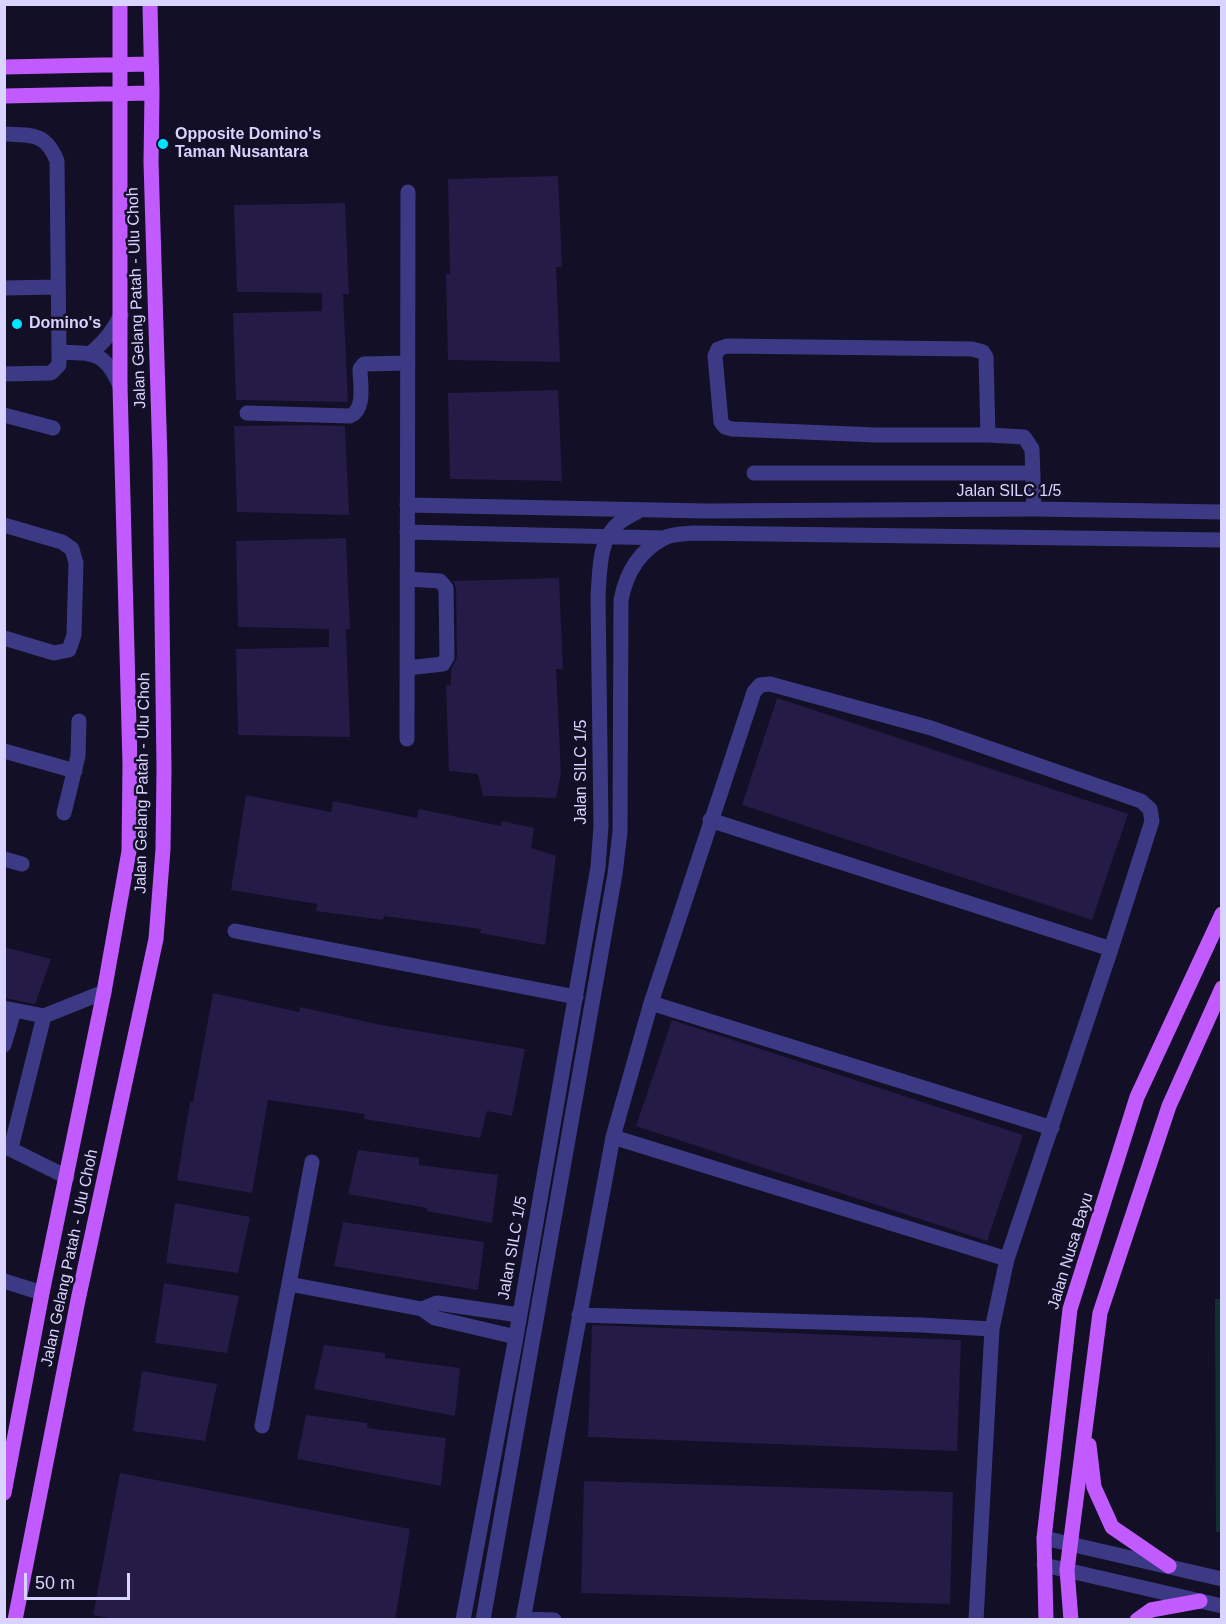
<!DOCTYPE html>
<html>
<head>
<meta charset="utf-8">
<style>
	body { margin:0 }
	#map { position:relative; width:1226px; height:1624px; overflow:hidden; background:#130f26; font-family:Arial,sans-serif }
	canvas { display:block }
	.frame { position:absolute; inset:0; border:6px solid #d9d4ff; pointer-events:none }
	.scale { position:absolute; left:24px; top:1573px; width:106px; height:27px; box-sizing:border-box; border:3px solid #d9d4ff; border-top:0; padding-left:8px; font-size:18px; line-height:21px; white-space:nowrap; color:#d9d4ff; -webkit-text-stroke:4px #130f26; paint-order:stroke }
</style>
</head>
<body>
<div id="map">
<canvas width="1226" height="1624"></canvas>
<div class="frame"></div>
<div class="scale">50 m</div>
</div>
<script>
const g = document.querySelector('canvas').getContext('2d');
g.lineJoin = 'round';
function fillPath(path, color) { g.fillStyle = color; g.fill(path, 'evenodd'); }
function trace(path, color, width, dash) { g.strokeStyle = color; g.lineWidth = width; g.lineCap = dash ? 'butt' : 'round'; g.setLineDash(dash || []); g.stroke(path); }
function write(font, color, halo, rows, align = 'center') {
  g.font = font + ' Arial,sans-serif'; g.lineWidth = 5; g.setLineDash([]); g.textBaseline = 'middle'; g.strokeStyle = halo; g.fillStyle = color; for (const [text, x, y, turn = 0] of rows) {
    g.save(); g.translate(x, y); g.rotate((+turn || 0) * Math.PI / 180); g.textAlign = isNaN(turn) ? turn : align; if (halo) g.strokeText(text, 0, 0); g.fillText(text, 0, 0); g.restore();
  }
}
const green = new Path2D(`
	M 1215,1299 L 1222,1299 L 1221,1532 L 1216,1532 Z`);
const building = new Path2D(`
	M 558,176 L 562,267 L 556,267 L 560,362 L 448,360 L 446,274 L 450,274 L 448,179 Z
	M 345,203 L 349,294 L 343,294 L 348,402 L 236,400 L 233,313 L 322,311 L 322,293 L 237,292 L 234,205 Z
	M 558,390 L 562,481 L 450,479 L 448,393 Z
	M 308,425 L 345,426 L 349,515 L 237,512 L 234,426 Z
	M 346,538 L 350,629 L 346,629 L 350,737 L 238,735 L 236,649 L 329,647 L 329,629 L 238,627 L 236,541 Z
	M 559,578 L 563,669 L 556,669 L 561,773 L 556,798 L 483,796 L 478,774 L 449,771 L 446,685 L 451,685 L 451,670 L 457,657 L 456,588 L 453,581 Z
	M 777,698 L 1128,814 L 1092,920 L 742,805 Z
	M 246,795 L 331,812 L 333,801 L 417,818 L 419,809 L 501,826 L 502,821 L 534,828 L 531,848 L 556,856 L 545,945 L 480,933 L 481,929 L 384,916 L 383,920 L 316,911 L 317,904 L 231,890 Z
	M 4,947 L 51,959 L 35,1004 L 4,998 Z
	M 213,993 L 299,1012 L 300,1007 L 381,1025 L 525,1049 L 512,1116 L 487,1111 L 480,1138 L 364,1119 L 365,1114 L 268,1100 L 252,1193 L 177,1180 L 190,1102 L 193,1102 Z
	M 672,1020 L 1023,1135 L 987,1241 L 636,1126 Z
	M 358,1150 L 419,1158 L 419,1165 L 498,1175 L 492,1223 L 427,1211 L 427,1208 L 348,1194 Z
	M 175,1203 L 250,1217 L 238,1273 L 166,1263 Z
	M 343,1222 L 484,1242 L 478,1290 L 334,1266 Z
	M 164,1283 L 239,1296 L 227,1353 L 155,1343 Z
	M 592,1325 L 961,1340 L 957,1451 L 588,1437 Z
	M 324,1345 L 385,1353 L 385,1358 L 460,1368 L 455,1416 L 314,1389 Z
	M 142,1371 L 217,1384 L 205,1441 L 133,1431 Z
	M 306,1415 L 368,1423 L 367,1428 L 446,1438 L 441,1486 L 297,1459 Z
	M 120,1473 L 410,1529 L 395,1620 L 118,1620 L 93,1615 Z
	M 584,1481 L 953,1492 L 950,1604 L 581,1593 Z`);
const minor = new Path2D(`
	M 4,134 C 32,135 46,133 57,161 L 59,352 L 59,365 L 51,373 L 4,374
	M 4,288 L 58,287
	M 59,352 C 93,353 105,351 120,386
	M 91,353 C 105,341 113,331 121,315
	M 247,413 L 350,416 C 366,409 360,383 360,369 L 364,364 L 408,363
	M 4,415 L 53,428
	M 988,435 L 986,357 L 983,352 L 972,349 L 727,346 L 718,349 L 715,356 L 721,422 L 725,427 L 732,429 L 876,435 L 988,435 L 1024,437 L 1032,449 L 1034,509
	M 754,473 L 1033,473
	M 407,505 L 706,511 L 1034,509 L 1222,512
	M 4,525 L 62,542 L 72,549 L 76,563 L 74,635 L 69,650 L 54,653 L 4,638
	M 407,532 L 665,538
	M 407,579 L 440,581 L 446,588 L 447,657 L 443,664 L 407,668
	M 407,739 L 408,192
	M 4,751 L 75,771
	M 64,813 L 78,756 L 79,721
	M 710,820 L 1111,949
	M 4,859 L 22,864
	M 235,931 L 576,997
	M 651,1003 L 1052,1128
	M 4,1008 L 44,1016 L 104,992
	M 4,1045 L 14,1011
	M 613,1137 L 1007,1259
	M 4,1146 L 67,1177
	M 11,1148 L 44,1016
	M 4,1281 L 42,1293
	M 289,1284 L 422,1309 L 435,1318 L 516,1337
	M 422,1309 L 437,1303 L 519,1315
	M 579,1315 L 921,1325 L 992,1329
	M 262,1426 L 312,1162
	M 1044,1538 L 1222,1579
	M 1044,1565 L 1222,1606
	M 523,1619 L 554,1620
	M 463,1620 L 516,1337 L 598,867 L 601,826 L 598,596 C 600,571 598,539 620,522 C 626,517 634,514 640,510
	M 483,1620 L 615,874 L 620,832 L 621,600 C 626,574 639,551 664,538 C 672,534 684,534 693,533 L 1222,540
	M 523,1620 L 613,1137 L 651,1003 L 754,692 L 760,685 L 770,684 L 931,728 L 1141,801 L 1150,809 L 1152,821 L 1111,949 L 1007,1259 L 992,1329 L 976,1620`);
const major = new Path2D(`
	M 4,67 L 151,64
	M 4,96 L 152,93
	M 1089,1445 L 1094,1487 L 1112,1527 L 1169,1566
	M 4,1493 L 42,1293 L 104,992 L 129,851 L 130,765 L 120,386 L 120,4
	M 15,1620 L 78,1300 L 156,939 L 163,849 L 164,769 L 160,460 L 151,162 L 152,93 L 150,4
	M 1046,1620 L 1044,1538 L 1070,1309 L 1137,1097 L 1222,914
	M 1071,1620 L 1067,1570 L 1100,1313 L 1169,1106 L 1222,988
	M 1137,1620 L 1151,1610 L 1200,1601`);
const markers = [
	[163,144,6,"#00e5ff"],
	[17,324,6,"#00e5ff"]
];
const poiNames = [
	["Opposite Domino's",175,135],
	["Taman Nusantara",175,153],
	["Domino's",29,324]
];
const streetNames = [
	["Jalan Gelang Patah - Ulu Choh",137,298,-92],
	["Jalan SILC 1/5",1009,492],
	["Jalan SILC 1/5",582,772,-90],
	["Jalan Gelang Patah - Ulu Choh",143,783,-89],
	["Jalan SILC 1/5",513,1248,-80],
	["Jalan Nusa Bayu",1071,1251,-73],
	["Jalan Gelang Patah - Ulu Choh",70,1258,-78]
];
fillPath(green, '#12302f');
fillPath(building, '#241b47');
trace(minor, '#3d3a85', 15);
trace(major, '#c25bff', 15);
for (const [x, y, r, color] of markers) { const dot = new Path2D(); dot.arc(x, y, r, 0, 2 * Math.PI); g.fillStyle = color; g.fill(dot); trace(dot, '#130f26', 2); }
write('bold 16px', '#d9d4ff', '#130f26', poiNames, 'left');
write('16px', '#d9d4ff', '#130f26', streetNames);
</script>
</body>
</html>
